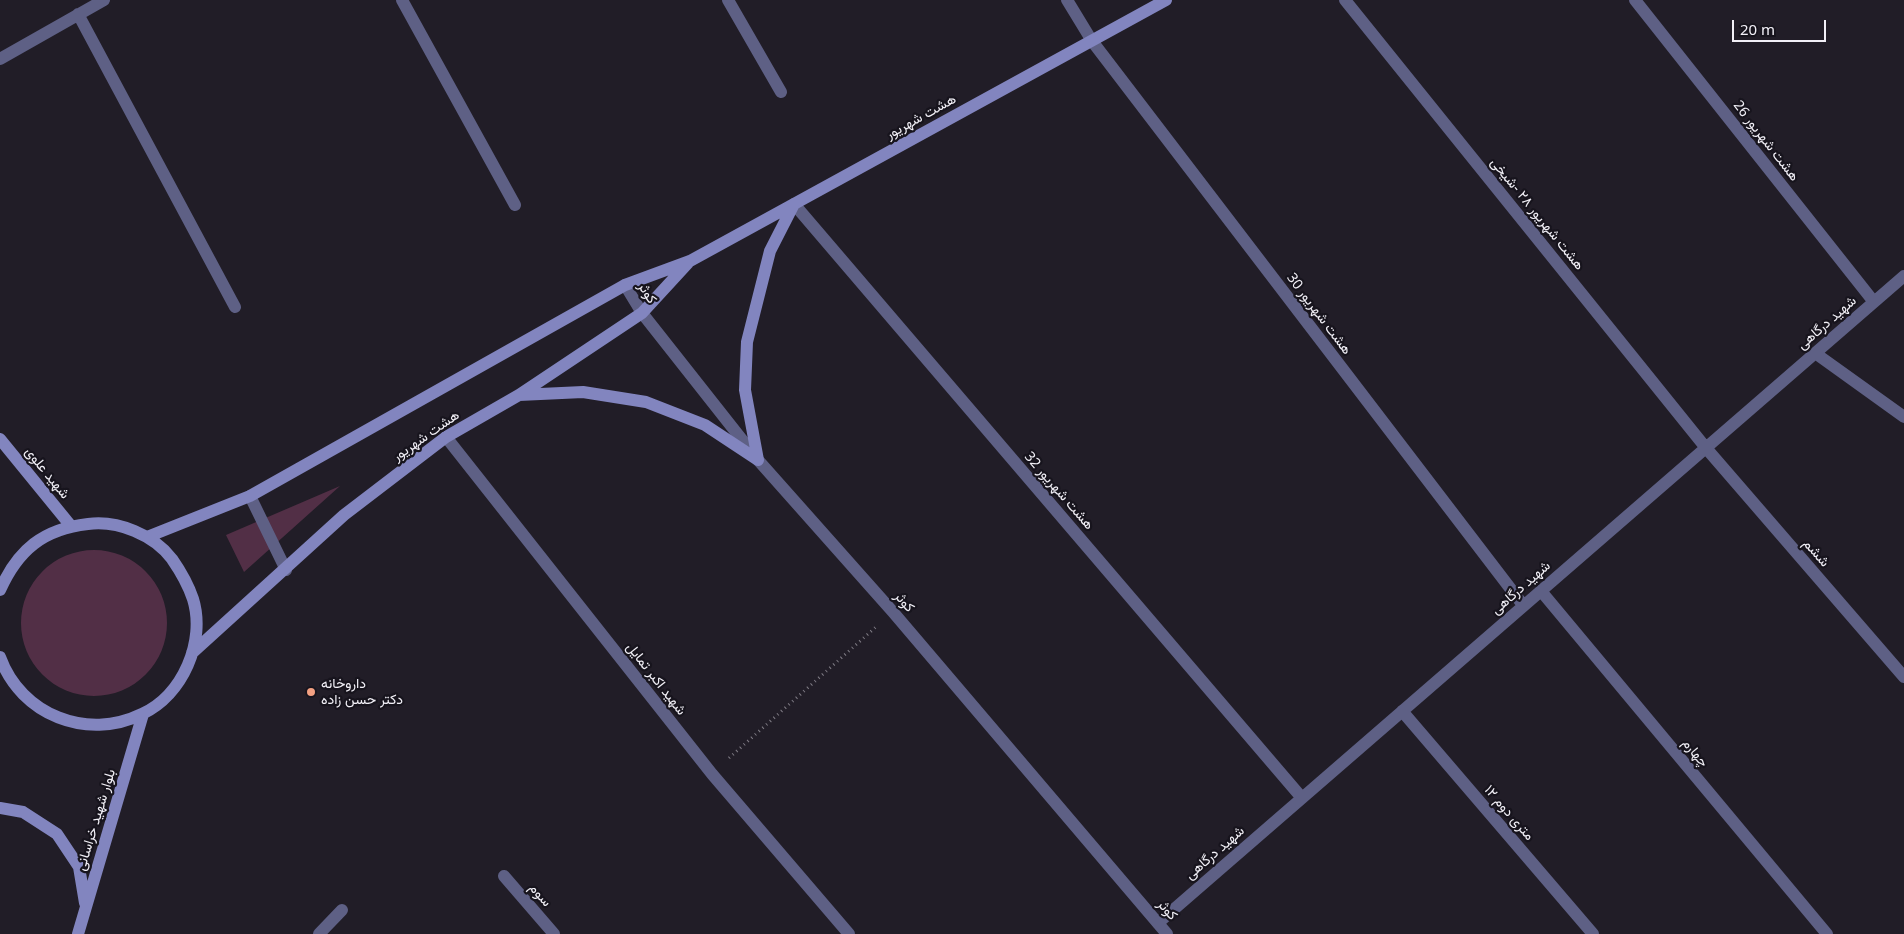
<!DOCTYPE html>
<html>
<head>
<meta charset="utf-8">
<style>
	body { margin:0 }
	#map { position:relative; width:1904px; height:934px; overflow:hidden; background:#211d27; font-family:"Noto Sans",sans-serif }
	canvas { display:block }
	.scale { position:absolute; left:1732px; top:20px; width:94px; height:22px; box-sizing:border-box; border:2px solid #f2f0f7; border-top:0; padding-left:6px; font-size:15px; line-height:18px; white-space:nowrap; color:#f2f0f7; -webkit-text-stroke:4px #17141d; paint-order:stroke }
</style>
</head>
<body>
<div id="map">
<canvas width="1904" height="934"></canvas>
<div class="scale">20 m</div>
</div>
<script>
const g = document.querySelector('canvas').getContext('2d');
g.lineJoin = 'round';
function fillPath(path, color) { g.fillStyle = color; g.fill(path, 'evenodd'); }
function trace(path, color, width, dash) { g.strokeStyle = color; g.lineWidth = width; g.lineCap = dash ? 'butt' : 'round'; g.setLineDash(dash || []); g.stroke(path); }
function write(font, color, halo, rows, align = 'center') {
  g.font = font + ' "Noto Sans",Vazirmatn,sans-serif'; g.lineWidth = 4.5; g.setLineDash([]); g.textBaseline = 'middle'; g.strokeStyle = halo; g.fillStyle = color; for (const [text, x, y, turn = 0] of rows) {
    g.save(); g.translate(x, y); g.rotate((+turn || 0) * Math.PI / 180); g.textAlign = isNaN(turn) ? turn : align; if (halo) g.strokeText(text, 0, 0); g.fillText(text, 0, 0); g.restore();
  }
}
const green = new Path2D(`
	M 340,486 L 244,572 L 226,535 Z
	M21 623a73 73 0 1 1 146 0a73 73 0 1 1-146 0Z`);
const path = new Path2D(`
	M 729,758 L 877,626`);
const pedestrian = new Path2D(`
	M 250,496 L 286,570`);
const minor = new Path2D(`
	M 402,0 L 515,205
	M 728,0 L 781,92
	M 1067,0 L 1092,41 L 1523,605
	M 1345,0 L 1706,448 L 1904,677
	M 1635,0 L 1874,302
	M 78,14 L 235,307
	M 0,59 L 104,0
	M 794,204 L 1302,798
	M 1815,353 L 1904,417
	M 446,437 L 712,774 L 849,934
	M 1541,591 L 1827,934
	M 1402,711 L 1593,934
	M 504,876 L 554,934
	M 1158,923 L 1904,276
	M 319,934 L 342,910`);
const tertiary = new Path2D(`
	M 625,285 L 642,313 L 758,460 L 893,612 L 1167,934`);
const secondary = new Path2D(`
	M 519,395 L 583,392 L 646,402 L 705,425 L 758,460
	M 0,439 L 71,526
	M 758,460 L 745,390 L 747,342 L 770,251 L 794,204
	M 147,537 L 250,496 L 625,285 L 690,261 L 1166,0
	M 0,590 C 18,550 43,529 88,524 C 118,520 154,535 172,559 C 181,572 188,584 193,599 C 206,641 183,695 142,714 C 87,741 21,715 0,657
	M 192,653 L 344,515 L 446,437 L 519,395 L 642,313 L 688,263
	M 0,808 L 23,812 L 57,834 L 79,867 L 85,903
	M 78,934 L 143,714`);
const markers = [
	[311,692,5,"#f3a082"]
];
const streetNames = [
	["هشت شهریور",921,117,-29],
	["هشت شهریور 26",1766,141,52],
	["هشت شهریور ۲۸ -شیخی",1537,214,51],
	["کوثر",647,293,58],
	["هشت شهریور 30",1319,314,53],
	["شهید درگاهی",1827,323,-41],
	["هشت شهریور",426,436,-35],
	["شهید علوی",47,473,51],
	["هشت شهریور 32",1059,491,49],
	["ششم",1816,553,49],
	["شهید درگاهی",1521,588,-41],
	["کوثر",904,602,49],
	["شهید اکبر تمایل",656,679,52],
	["چهارم",1695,753,50],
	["۱۲ متری دوم",1509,813,49],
	["بلوار شهید خراسانی",96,820,-73],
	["شهید درگاهی",1215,853,-41],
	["سوم",540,895,49],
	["کوثر",1167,910,49]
];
const poiNames = [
	["داروخانه",321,684],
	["دکتر حسن زاده",321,700]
];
fillPath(green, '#522f46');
trace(path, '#807d86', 3, [1, 4]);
trace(pedestrian, '#5e6085', 12);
trace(minor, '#5e6085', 12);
trace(tertiary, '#5e6085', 12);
trace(secondary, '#8285bf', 12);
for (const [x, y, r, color] of markers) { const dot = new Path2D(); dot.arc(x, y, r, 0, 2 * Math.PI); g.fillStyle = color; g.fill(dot); trace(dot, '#17141d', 2); }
write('14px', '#f2f0f7', '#17141d', streetNames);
write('14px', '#f2f0f7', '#17141d', poiNames, 'left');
</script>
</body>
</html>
